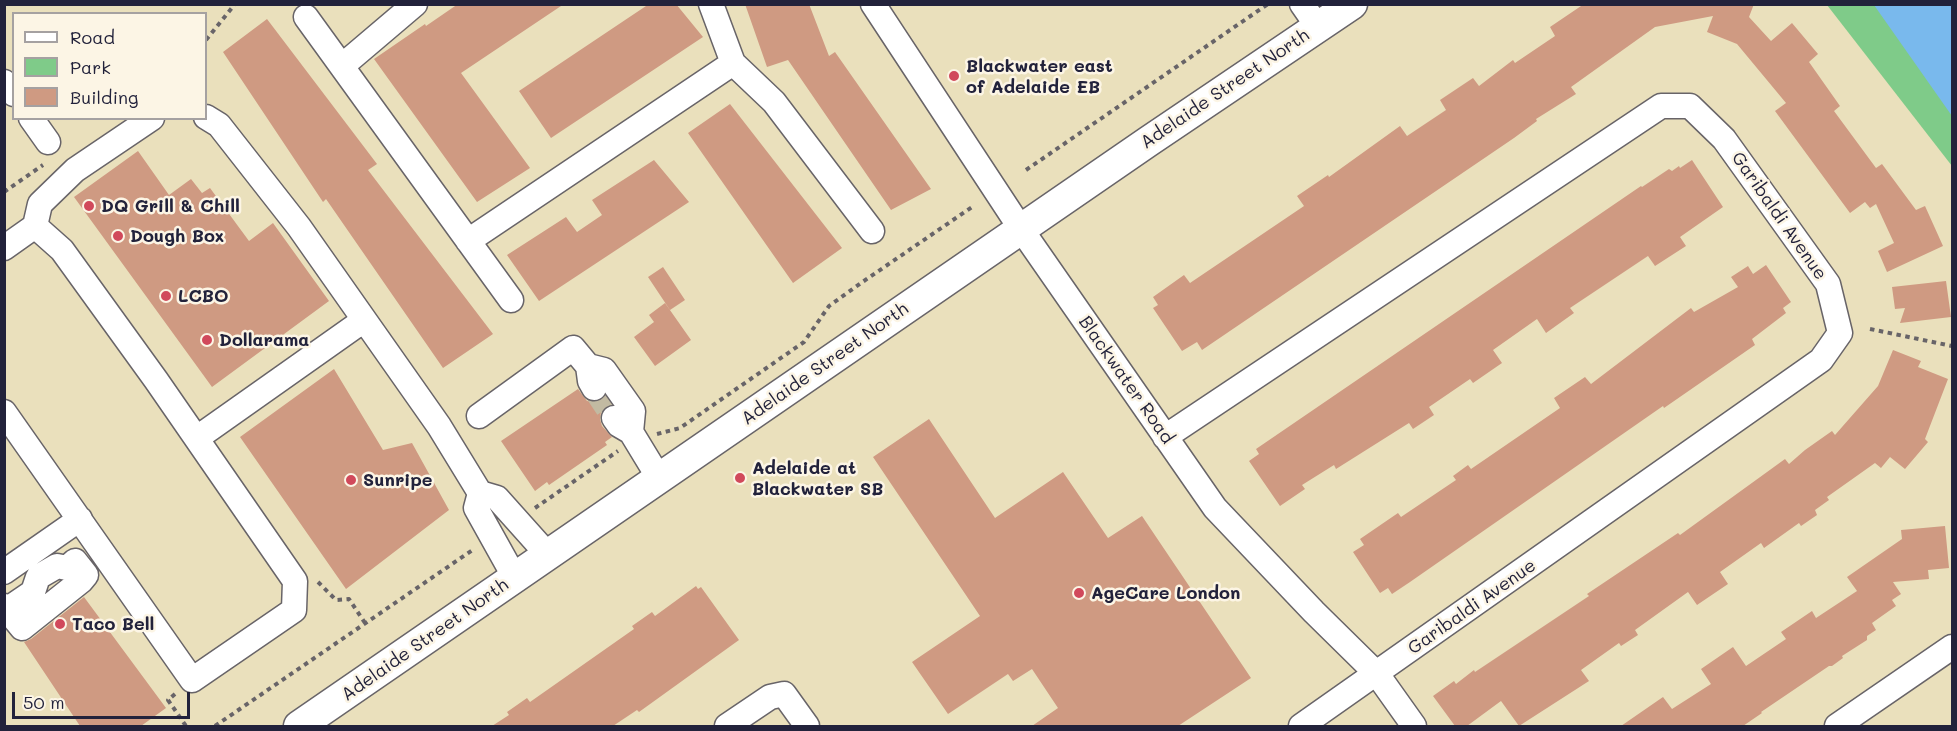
<!DOCTYPE html>
<html>
<head>
<meta charset="utf-8">
<style>
	body { margin:0 }
	#map { position:relative; width:1957px; height:731px; overflow:hidden; background:#eae0bc; font-family:Mali,sans-serif }
	canvas { display:block }
	.frame { position:absolute; inset:0; border:6px solid #22223b; pointer-events:none }
	.legend { position:absolute; left:12px; top:12px; width:195px; height:108px; box-sizing:border-box; background:#fcf5e5; border:2px solid #a5a1a1; margin:0; padding:8px 10px; list-style:none; font-size:18px; color:#22223b }
	.legend li { display:flex; align-items:center; gap:12px; height:30px }
	.legend b { width:30px; border:2px solid #a5a1a1 }
	.scale { position:absolute; left:12px; top:692px; width:178px; height:27px; box-sizing:border-box; border:3px solid #22223b; border-top:0; padding-left:8px; font-size:18px; line-height:21px; white-space:nowrap; color:#22223b; -webkit-text-stroke:4px #fcf5e5; paint-order:stroke }
</style>
</head>
<body>
<div id="map">
<canvas width="1957" height="731"></canvas>
<div class="frame"></div>
<ul class="legend">
<li><b style="height:8px;background:#fff"></b>Road</li>
<li><b style="height:16px;background:#7fcb89"></b>Park</li>
<li><b style="height:16px;background:#cf9a82"></b>Building</li>
</ul>
<div class="scale">50 m</div>
</div>
<script>
const g = document.querySelector('canvas').getContext('2d');
g.lineJoin = 'round';
function fillPath(path, color) { g.fillStyle = color; g.fill(path, 'evenodd'); }
function trace(path, color, width, dash) { g.strokeStyle = color; g.lineWidth = width; g.lineCap = dash ? 'butt' : 'round'; g.setLineDash(dash || []); g.stroke(path); }
function write(font, color, halo, rows, align = 'center') {
  g.font = font + ' Mali,sans-serif'; g.lineWidth = 5; g.setLineDash([]); g.textBaseline = 'middle'; g.strokeStyle = halo; g.fillStyle = color; for (const [text, x, y, turn = 0] of rows) {
    g.save(); g.translate(x, y); g.rotate((+turn || 0) * Math.PI / 180); g.textAlign = isNaN(turn) ? turn : align; if (halo) g.strokeText(text, 0, 0); g.fillText(text, 0, 0); g.restore();
  }
}
const green = new Path2D(`
	M 1827,5 L 1952,5 L 1952,166 Z`);
const water = new Path2D(`
	M 1874,5 L 1952,5 L 1952,116 Z`);
const building = new Path2D(`
	M 458,4 L 564,4 L 461,73 L 530,168 L 477,202 L 374,59 L 425,24 L 426,26 Z
	M 649,4 L 676,4 L 703,37 L 551,138 L 519,91 Z
	M 745,4 L 809,4 L 829,56 L 835,52 L 931,189 L 891,210 L 788,60 L 767,67 Z
	M 1584,4 L 1754,4 L 1749,17 L 1771,41 L 1792,23 L 1818,54 L 1809,62 L 1840,106 L 1834,111 L 1876,168 L 1882,164 L 1916,210 L 1925,206 L 1943,246 L 1887,272 L 1878,251 L 1894,243 L 1876,204 L 1870,208 L 1865,202 L 1850,213 L 1775,111 L 1786,103 L 1737,44 L 1707,32 L 1713,16 L 1655,27 L 1571,87 L 1576,94 L 1536,119 L 1537,121 L 1514,138 L 1202,350 L 1197,342 L 1182,351 L 1153,308 L 1158,305 L 1153,297 L 1184,275 L 1190,283 L 1304,206 L 1297,196 L 1328,175 L 1329,177 L 1400,126 L 1407,136 L 1446,110 L 1440,100 L 1473,78 L 1479,86 L 1513,60 L 1515,63 L 1555,36 L 1550,27 Z
	M 267,19 L 377,164 L 368,170 L 493,334 L 443,368 L 326,199 L 323,202 L 223,52 Z
	M 730,104 L 842,248 L 793,283 L 688,133 Z
	M 138,151 L 169,195 L 191,179 L 202,193 L 210,188 L 249,241 L 273,223 L 329,301 L 212,387 L 74,197 Z
	M 654,160 L 689,202 L 539,301 L 507,255 L 566,217 L 577,232 L 602,215 L 592,200 Z
	M 1692,160 L 1723,207 L 1680,237 L 1686,246 L 1655,266 L 1648,256 L 1570,308 L 1574,313 L 1546,333 L 1537,319 L 1493,350 L 1502,363 L 1473,383 L 1470,379 L 1429,407 L 1434,415 L 1413,429 L 1409,423 L 1336,469 L 1334,465 L 1302,485 L 1305,489 L 1280,506 L 1249,461 L 1259,454 L 1256,449 L 1641,186 L 1642,187 L 1669,169 L 1672,171 L 1679,166 L 1680,168 Z
	M 1766,265 L 1791,302 L 1783,308 L 1786,313 L 1752,339 L 1755,345 L 1664,408 L 1663,406 L 1410,582 L 1392,594 L 1388,588 L 1380,593 L 1353,552 L 1364,545 L 1360,539 L 1398,513 L 1401,517 L 1456,480 L 1453,476 L 1468,465 L 1471,469 L 1560,408 L 1554,398 L 1585,377 L 1591,384 L 1691,308 L 1694,312 L 1738,287 L 1731,277 L 1748,266 L 1753,274 Z
	M 663,267 L 685,300 L 670,310 L 648,277 Z
	M 1946,281 L 1951,317 L 1900,323 L 1905,308 L 1895,309 L 1892,287 Z
	M 665,303 L 691,340 L 655,366 L 634,337 L 654,322 L 649,315 Z
	M 1893,350 L 1921,361 L 1918,367 L 1948,379 L 1925,439 L 1928,442 L 1905,469 L 1890,457 L 1881,468 L 1875,463 L 1827,497 L 1829,500 L 1815,510 L 1817,515 L 1801,526 L 1799,523 L 1764,548 L 1761,543 L 1720,572 L 1728,584 L 1697,605 L 1688,592 L 1635,630 L 1638,635 L 1621,646 L 1619,643 L 1581,670 L 1589,681 L 1519,726 L 1501,701 L 1467,726 L 1455,726 L 1433,696 L 1454,681 L 1456,684 L 1474,670 L 1475,672 L 1589,596 L 1587,594 L 1678,533 L 1680,535 L 1785,459 L 1789,464 L 1805,450 L 1832,431 L 1835,435 L 1878,386 Z
	M 334,369 L 383,450 L 412,443 L 449,510 L 346,589 L 240,437 Z
	M 578,389 L 587,401 L 595,402 L 605,396 L 611,404 L 601,412 L 600,419 L 602,426 L 612,437 L 605,442 L 607,445 L 549,485 L 547,482 L 535,491 L 501,441 Z
	M 929,419 L 995,518 L 1063,472 L 1108,538 L 1142,516 L 1251,678 L 1178,726 L 1032,726 L 1058,708 L 1032,669 L 1013,681 L 1008,674 L 948,714 L 912,662 L 980,616 L 873,457 Z
	M 1945,526 L 1949,568 L 1928,570 L 1929,579 L 1893,582 L 1901,594 L 1892,600 L 1896,606 L 1872,623 L 1876,630 L 1867,636 L 1867,640 L 1842,656 L 1843,658 L 1832,666 L 1829,666 L 1761,712 L 1762,713 L 1743,726 L 1621,726 L 1663,697 L 1672,709 L 1711,684 L 1701,669 L 1733,647 L 1746,666 L 1786,639 L 1781,632 L 1812,611 L 1816,618 L 1857,591 L 1847,577 L 1902,539 L 1901,530 Z
	M 696,586 L 698,589 L 701,587 L 739,640 L 639,712 L 637,710 L 613,726 L 492,726 L 509,715 L 507,712 L 527,698 L 530,702 L 634,629 L 632,626 L 652,612 L 655,616 Z
	M 84,597 L 166,708 L 141,726 L 80,726 L 24,642 L 31,639 Z`);
const minorTunnel = new Path2D(`
	M 594,388 L 614,418`);
const path = new Path2D(`
	M 206,40 L 235,4
	M 1026,170 L 1268,4
	M 4,192 L 43,165
	M 1870,329 L 1952,346
	M 657,434 L 680,428 L 804,342 L 829,306 L 861,283 L 972,207
	M 535,508 L 618,451
	M 318,582 L 336,600 L 349,599 L 365,623
	M 175,694 L 168,700 L 186,726
	M 215,726 L 474,549`);
const minor = new Path2D(`
	M 711,4 L 733,63 L 774,102 L 872,231
	M 873,4 L 1021,229 L 1215,508 L 1314,612 L 1377,674 L 1414,726
	M 1302,4 L 1318,27
	M 306,17 L 511,300
	M 342,66 L 415,4
	M 4,82 L 14,94
	M 206,117 L 219,125 L 299,227 L 439,426 L 480,493 L 497,498 L 548,555
	M 31,118 L 48,142
	M 468,241 L 733,63
	M 4,248 L 35,226 L 40,204 L 75,170 L 152,118
	M 594,388 L 590,381 L 588,366 L 604,370 L 633,411 L 631,432
	M 4,412 L 192,680 L 294,610 L 295,581 L 156,380 L 62,250 L 35,226
	M 479,416 L 573,348 L 588,366
	M 614,418 L 619,425 L 631,432 L 659,478
	M 1165,437 L 1661,106 L 1690,106 L 1724,139 L 1828,284 L 1840,333 L 1821,360 L 1301,726
	M 197,438 L 364,320
	M 480,493 L 476,508 L 515,578
	M 4,572 L 80,519
	M 4,606 L 22,628 L 81,581 L 86,575 L 75,561 L 67,568 L 57,566 L 38,577 L 33,592 L 8,609
	M 727,726 L 770,697 L 784,694 L 807,726
	M 1837,726 L 1952,647`);
const major = new Path2D(`
	M 299,726 L 1149,141 L 1352,4`);
const markers = [
	[954,76,6,"#d1495b"],
	[89,206,6,"#d1495b"],
	[118,236,6,"#d1495b"],
	[166,296,6,"#d1495b"],
	[207,340,6,"#d1495b"],
	[740,478,6,"#d1495b"],
	[351,480,6,"#d1495b"],
	[1079,593,6,"#d1495b"],
	[60,624,6,"#d1495b"]
];
const poiNames = [
	["Blackwater east",966,66],
	["of Adelaide EB",966,87],
	["DQ Grill & Chill",101,206],
	["Dough Box",130,236],
	["LCBO",178,296],
	["Dollarama",219,340],
	["Adelaide at",752,468],
	["Blackwater SB",752,489],
	["Sunripe",363,480],
	["AgeCare London",1091,593],
	["Taco Bell",72,624]
];
const streetNames = [
	["Adelaide Street North",1225,89,-34],
	["Garibaldi Avenue",1779,216,55],
	["Adelaide Street North",825,364,-35],
	["Blackwater Road",1126,380,55],
	["Garibaldi Avenue",1472,607,-35],
	["Adelaide Street North",425,640,-35]
];
fillPath(green, '#7fcb89');
fillPath(water, '#79b9ed');
fillPath(building, '#cf9a82');
trace(minorTunnel, '#c2baa2', 24, [24, 12]);
trace(minor, '#686468', 27);
trace(major, '#686468', 33);
trace(path, '#686468', 4, [4.5, 4.5]);
trace(minor, '#fff', 24);
trace(major, '#fff', 30);
for (const [x, y, r, color] of markers) { const dot = new Path2D(); dot.arc(x, y, r, 0, 2 * Math.PI); g.fillStyle = color; g.fill(dot); trace(dot, '#fcf5e5', 2); }
write('bold 18px', '#22223b', '#fcf5e5', poiNames, 'left');
write('18px', '#22223b', '#fcf5e5', streetNames);
</script>
</body>
</html>
